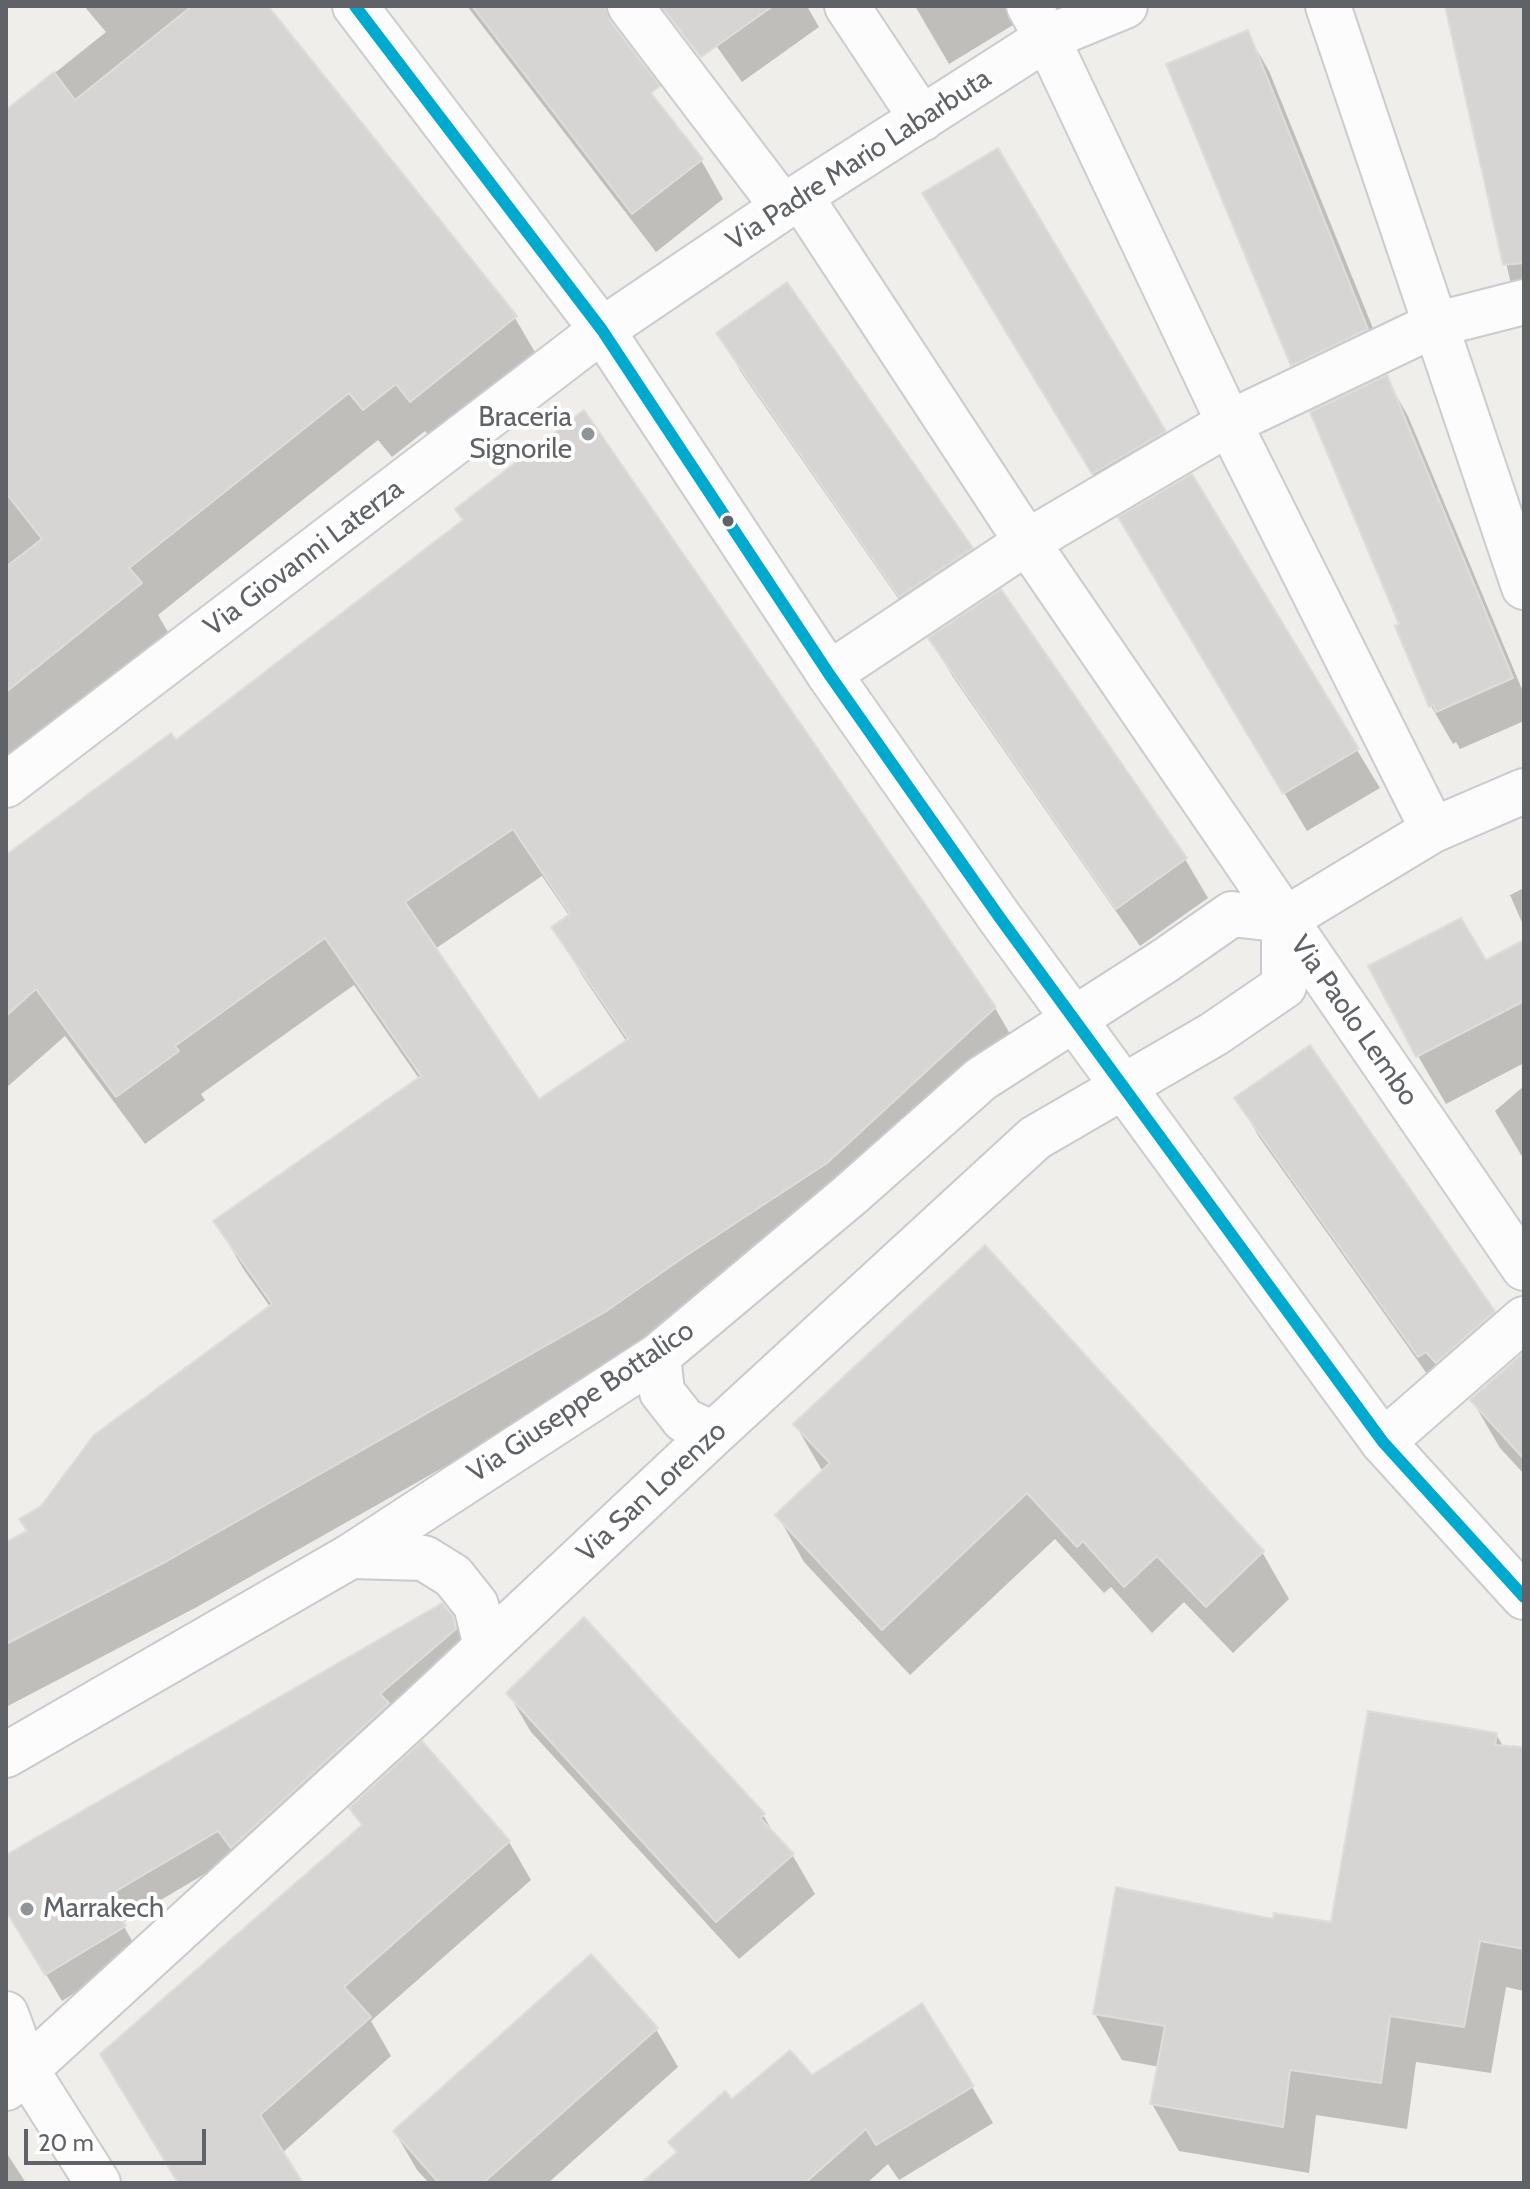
<!DOCTYPE html>
<html>
<head>
<meta charset="utf-8">
<style>
	body { margin:0 }
	#map { position:relative; width:1530px; height:2189px; overflow:hidden; background:#efeeea; font-family:Cabin,sans-serif }
	canvas { display:block }
	.frame { position:absolute; inset:0; border:8px solid #5f6368; pointer-events:none }
	.scale { position:absolute; left:24px; top:2129px; width:182px; height:36px; box-sizing:border-box; border:4px solid #5f6368; border-top:0; padding-left:10px; font-size:24px; line-height:28px; white-space:nowrap; color:#5f6368; -webkit-text-stroke:6px #fff; paint-order:stroke }
</style>
</head>
<body>
<div id="map">
<canvas width="1530" height="2189"></canvas>
<div class="frame"></div>
<div class="scale">20 m</div>
</div>
<script>
const g = document.querySelector('canvas').getContext('2d');
g.lineJoin = 'round';
function fillPath(path, color) { g.fillStyle = color; g.fill(path, 'evenodd'); }
function trace(path, color, width, dash) { g.strokeStyle = color; g.lineWidth = width; g.lineCap = dash ? 'butt' : 'round'; g.setLineDash(dash || []); g.stroke(path); }
function write(font, color, halo, rows, align = 'center') {
  g.font = font + ' Cabin,sans-serif'; g.lineWidth = 8; g.setLineDash([]); g.textBaseline = 'middle'; g.strokeStyle = halo; g.fillStyle = color; for (const [text, x, y, turn = 0] of rows) {
    g.save(); g.translate(x, y); g.rotate((+turn || 0) * Math.PI / 180); g.textAlign = isNaN(turn) ? turn : align; if (halo) g.strokeText(text, 0, 0); g.fillText(text, 0, 0); g.restore();
  }
}
const shadow = new Path2D(`
	M 84,6 L 266,6 L 515,318 L 543,366 L 439,449 L 425,431 L 392,457 L 378,440 L 158,615 L 168,632 L 6,762 L 6,112 L 106,32 Z
	M 467,6 L 581,6 L 701,160 L 723,199 L 656,252 Z
	M 688,6 L 807,6 L 819,27 L 742,82 Z
	M 915,6 L 1009,6 L 1018,22 L 949,64 Z
	M 1448,6 L 1524,6 L 1524,304 L 1510,280 Z
	M 1247,33 L 1269,71 L 1389,368 L 1315,403 L 1293,365 Z
	M 997,150 L 1187,470 L 1116,512 L 947,232 Z
	M 719,333 L 971,549 L 993,588 L 923,634 L 741,372 Z
	M 1386,378 L 1408,416 L 1524,694 L 1524,721 L 1460,749 L 1456,742 L 1453,744 L 1431,706 L 1398,627 L 1402,625 Z
	M 1191,476 L 1380,788 L 1307,831 L 1143,556 Z
	M 464,521 L 995,1008 L 1023,1056 L 633,1360 L 195,1608 L 6,1707 L 6,1544 L 29,1532 L 42,1507 L 271,1308 L 244,1270 L 216,1222 L 420,1080 L 354,985 L 201,1094 L 205,1100 L 145,1144 L 65,1036 L 6,1088 L 6,858 L 175,743 ZM 542,876 L 570,917 L 554,927 L 582,975 L 627,1042 L 539,1102 L 435,949 Z
	M 1001,592 L 1185,859 L 1208,898 L 1140,946 L 953,677 L 930,639 Z
	M 1524,888 L 1524,927 L 1510,895 Z
	M 1524,943 L 1524,1063 L 1446,1104 L 1418,1056 L 1485,962 Z
	M 1524,1086 L 1524,1160 L 1495,1111 Z
	M 1237,1098 L 1493,1312 L 1516,1351 L 1442,1395 L 1259,1137 Z
	M 1524,1356 L 1524,1474 L 1500,1448 L 1472,1400 Z
	M 795,1424 L 1262,1552 L 1289,1599 L 1233,1653 L 1184,1602 L 1152,1633 L 1111,1587 L 1104,1593 L 1055,1539 L 910,1675 L 804,1562 L 778,1516 L 823,1472 Z
	M 451,1617 L 467,1645 L 235,1856 L 122,1923 L 139,1953 L 62,2001 L 6,1908 L 6,1858 Z
	M 508,1693 L 763,1815 L 777,1839 L 793,1856 L 815,1894 L 739,1959 L 531,1732 Z
	M 1496,1734 L 1523,1781 L 1524,1991 L 1506,1987 L 1491,2073 L 1416,2062 L 1407,2129 L 1316,2115 L 1309,2173 L 1179,2151 L 1152,2104 L 1160,2067 L 1122,2060 L 1095,2014 L 1275,1922 L 1333,1924 Z
	M 352,1808 L 509,1842 L 531,1880 L 371,2021 L 391,2056 L 282,2153 L 301,2183 L 181,2183 L 363,1827 Z
	M 656,2029 L 678,2067 L 548,2183 L 429,2183 L 417,2170 L 395,2132 Z
	M 812,2078 L 972,2087 L 993,2123 L 899,2180 L 888,2164 L 867,2183 L 644,2183 L 677,2154 L 671,2142 L 732,2102 Z
	M 6,2152 L 26,2183 L 6,2183 Z`);
const building = new Path2D(`
	M 192,6 L 268,6 L 517,316 L 410,402 L 396,384 L 363,410 L 349,393 L 129,568 L 142,583 L 6,692 L 6,567 L 42,539 L 6,493 L 6,110 L 54,72 L 75,100 Z
	M 472,6 L 606,6 L 610,21 L 660,86 L 651,93 L 703,159 L 632,214 Z
	M 661,6 L 773,6 L 701,57 Z
	M 1445,6 L 1524,6 L 1524,263 L 1503,265 Z
	M 1248,30 L 1368,329 L 1291,366 L 1166,64 Z
	M 998,148 L 1166,431 L 1092,474 L 922,193 Z
	M 787,282 L 973,548 L 899,597 L 716,333 Z
	M 1387,375 L 1513,678 L 1436,712 L 1433,705 L 1429,707 L 1395,626 L 1399,624 L 1310,412 Z
	M 584,410 L 996,1007 L 827,1163 L 684,1257 L 605,1312 L 167,1561 L 6,1644 L 6,1542 L 27,1531 L 19,1519 L 41,1506 L 94,1435 L 272,1304 L 213,1221 L 421,1076 L 325,938 L 175,1046 L 179,1051 L 116,1097 L 36,989 L 6,1016 L 6,855 L 171,733 L 176,740 L 463,520 L 455,509 ZM 513,829 L 570,914 L 551,927 L 628,1039 L 539,1099 L 405,902 Z
	M 1192,474 L 1359,749 L 1283,794 L 1118,517 Z
	M 1001,589 L 1187,858 L 1116,909 L 928,638 Z
	M 1461,918 L 1486,960 L 1524,940 L 1524,1001 L 1416,1057 L 1368,966 Z
	M 1310,1045 L 1495,1311 L 1436,1363 L 1426,1352 L 1418,1357 L 1234,1098 Z
	M 985,1245 L 1264,1551 L 1206,1607 L 1157,1556 L 1124,1587 L 1083,1541 L 1077,1547 L 1027,1493 L 882,1630 L 775,1515 L 830,1463 L 793,1424 Z
	M 1524,1352 L 1524,1459 L 1470,1400 Z
	M 442,1603 L 453,1616 L 456,1629 L 380,1694 L 389,1703 L 231,1848 L 218,1831 L 106,1897 L 126,1926 L 45,1975 L 6,1911 L 6,1855 Z
	M 584,1617 L 765,1814 L 760,1818 L 794,1854 L 716,1922 L 506,1693 Z
	M 1368,1711 L 1497,1733 L 1495,1745 L 1524,1747 L 1524,1949 L 1480,1941 L 1464,2027 L 1390,2016 L 1381,2083 L 1290,2070 L 1283,2127 L 1150,2104 L 1165,2026 L 1093,2014 L 1116,1887 L 1273,1919 L 1274,1913 L 1331,1922 Z
	M 422,1741 L 510,1841 L 344,1987 L 371,2017 L 260,2115 L 303,2183 L 178,2183 L 100,2054 L 362,1825 L 349,1808 Z
	M 591,1954 L 658,2028 L 483,2183 L 439,2183 L 393,2131 Z
	M 922,2003 L 974,2086 L 876,2145 L 866,2129 L 805,2183 L 641,2183 L 677,2152 L 668,2142 L 725,2091 L 732,2099 L 790,2050 L 812,2075 Z`);
const minor = new Path2D(`
	M 630,6 L 783,207
	M 847,6 L 922,119
	M 1029,6 L 1047,38 L 1229,423 L 1433,830
	M 1328,6 L 1524,587
	M 800,196 L 1027,542 L 1524,1268
	M 829,674 L 1027,542 L 1229,423 L 1434,325 L 1524,302
	M 6,785 L 602,330 L 800,196 L 1047,38 L 1125,6
	M 1383,1442 L 1524,1319
	M 6,2014 L 27,2071 L 98,2183`);
const tertiary = new Path2D(`
	M 355,6 L 602,330 L 829,674 L 1000,918 L 1383,1442 L 1524,1597`);
const secondary = new Path2D(`
	M 1284,920 L 1433,830 L 1524,791
	M 658,1356 L 662,1392 L 684,1420 L 713,1434
	M 351,1556 L 424,1558 L 453,1576 L 476,1605 L 486,1646
	M 6,1755 L 351,1556 L 658,1356 L 850,1195 L 981,1079 L 1163,962 L 1232,914 L 1284,920
	M 6,2088 L 419,1710 L 713,1434 L 1035,1138 L 1214,1034 L 1284,986 L 1284,920`);
const bus1 = new Path2D(`
	M 355,6 L 602,330 L 829,674 L 1000,918 L 1383,1442 L 1524,1597`);
const markers = [
	[588,434,8,"#919496"],
	[728,521,7,"#5f6368"],
	[27,1909,8,"#919496"]
];
const streetNames = [
	["Via Padre Mario Labarbuta",859,160,-33],
	["Via Giovanni Laterza",304,558,-37],
	["Via Paolo Lembo",1354,1021,55],
	["Via Giuseppe Bottalico",581,1402,-34],
	["Via San Lorenzo",652,1492,-43]
];
const poiNames = [
	["Braceria",572,418],
	["Signorile",572,450],
	["Marrakech",43,1909,"left"]
];
fillPath(shadow, '#0003');
fillPath(building, '#d6d5d3');
trace(building, '#deddd9', 2);
trace(minor, '#cbcccc', 48);
trace(tertiary, '#cbcccc', 48);
trace(secondary, '#cacacb', 48);
trace(minor, '#fdfcfc', 44);
trace(tertiary, '#fdfcfc', 44);
trace(secondary, '#fdfcfc', 44);
trace(bus1, '#00a9ce', 12);
for (const [x, y, r, color] of markers) { const dot = new Path2D(); dot.arc(x, y, r, 0, 2 * Math.PI); g.fillStyle = color; g.fill(dot); trace(dot, '#fff', 3); }
write('28px', '#5f6368', '#fff', streetNames);
write('28px', '#5f6368', '#fff', poiNames, 'right');
</script>
</body>
</html>
